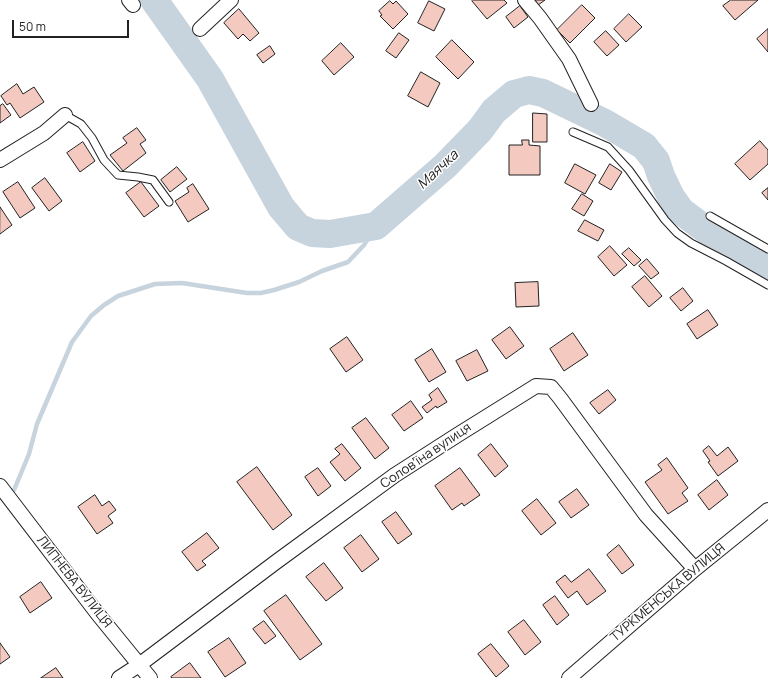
<!DOCTYPE html>
<html>
<head>
<meta charset="utf-8">
<style>
	body { margin:0 }
	#map { position:relative; width:768px; height:678px; overflow:hidden; background:#fff; font-family:Manrope,sans-serif }
	canvas { display:block }
	.scale { position:absolute; left:12px; top:20px; width:117px; height:18px; box-sizing:border-box; border:2px solid #222; border-top:0; padding-left:5px; font-size:12px; line-height:14px; white-space:nowrap; color:#222; -webkit-text-stroke:3px #fff; paint-order:stroke }
</style>
</head>
<body>
<div id="map">
<canvas width="768" height="678"></canvas>
<div class="scale">50 m</div>
</div>
<script>
const g = document.querySelector('canvas').getContext('2d');
g.lineJoin = 'round';
function trace(path, color, width, dash) { g.strokeStyle = color; g.lineWidth = width; g.lineCap = dash ? 'butt' : 'round'; g.setLineDash(dash || []); g.stroke(path); }
function fillPath(path, color) { g.fillStyle = color; g.fill(path, 'evenodd'); }
function write(font, color, halo, rows, align = 'center') {
  g.font = font + ' Manrope,sans-serif'; g.lineWidth = 3; g.setLineDash([]); g.textBaseline = 'middle'; g.strokeStyle = halo; g.fillStyle = color; for (const [text, x, y, turn = 0] of rows) {
    g.save(); g.translate(x, y); g.rotate((+turn || 0) * Math.PI / 180); g.textAlign = isNaN(turn) ? turn : align; if (halo) g.strokeText(text, 0, 0); g.fillText(text, 0, 0); g.restore();
  }
}
const stream = new Path2D(`
	M 14,490 L 29,454 L 37,424 L 72,342 L 91,316 L 104,305 L 118,296 L 155,284 L 182,283 L 247,293 L 261,293 L 274,290 L 299,282 L 322,271 L 348,262 L 364,245 L 376,226`);
const river = new Path2D(`
	M 154,0 L 210,79 L 281,207 L 298,227 L 312,233 L 330,234 L 376,226 L 445,166 L 480,130 L 494,111 L 514,94 L 529,90 L 543,93 L 605,123 L 644,146 L 656,161 L 661,176 L 671,197 L 681,211 L 721,241 L 768,270`);
const building = new Path2D(`
	M 473,0 L 504,0 L 507,3 L 487,19 L 472,1 Z
	M 528,0 L 545,0 L 534,8 Z
	M 731,0 L 758,0 L 735,20 L 723,6 Z
	M 390,1 L 393,4 L 396,1 L 408,14 L 393,29 L 380,16 L 382,15 L 379,11 Z
	M 429,1 L 445,9 L 434,31 L 418,23 Z
	M 582,5 L 595,18 L 570,43 L 557,30 Z
	M 520,6 L 528,17 L 514,28 L 506,17 Z
	M 239,9 L 259,33 L 250,41 L 243,34 L 238,39 L 224,23 Z
	M 629,14 L 642,27 L 626,42 L 614,29 Z
	M 768,29 L 768,52 L 757,39 Z
	M 606,31 L 619,45 L 607,56 L 594,42 Z
	M 399,33 L 409,40 L 396,58 L 386,51 Z
	M 452,40 L 474,62 L 458,79 L 436,57 Z
	M 341,43 L 354,57 L 334,75 L 322,61 Z
	M 270,46 L 275,54 L 263,63 L 257,55 Z
	M 421,72 L 440,83 L 428,107 L 408,96 Z
	M 17,84 L 23,94 L 34,87 L 44,102 L 20,118 L 10,103 L 7,105 L 1,96 Z
	M 3,104 L 11,115 L 0,123 L 0,106 Z
	M 533,113 L 547,114 L 547,142 L 533,142 Z
	M 137,128 L 146,140 L 140,144 L 146,153 L 123,171 L 110,155 L 127,143 L 123,138 Z
	M 522,140 L 529,140 L 529,145 L 540,146 L 540,175 L 509,175 L 509,145 L 522,145 Z
	M 760,141 L 768,150 L 768,164 L 750,180 L 735,164 Z
	M 83,142 L 95,161 L 80,172 L 67,153 Z
	M 575,164 L 596,175 L 585,194 L 565,183 Z
	M 610,164 L 622,172 L 611,190 L 599,183 Z
	M 177,167 L 187,179 L 170,192 L 161,180 Z
	M 45,178 L 62,201 L 49,211 L 32,188 Z
	M 18,182 L 35,208 L 20,218 L 3,192 Z
	M 141,182 L 159,206 L 144,217 L 126,193 Z
	M 193,184 L 209,209 L 188,222 L 175,201 L 189,192 L 187,188 Z
	M 768,188 L 768,200 L 762,193 Z
	M 582,194 L 593,201 L 584,216 L 572,209 Z
	M 0,207 L 12,225 L 0,234 Z
	M 585,220 L 604,230 L 598,241 L 578,231 Z
	M 610,246 L 627,265 L 614,276 L 598,257 Z
	M 629,248 L 641,260 L 634,266 L 622,254 Z
	M 647,259 L 659,273 L 651,279 L 639,266 Z
	M 645,276 L 662,296 L 649,307 L 632,287 Z
	M 538,282 L 539,306 L 516,307 L 515,283 Z
	M 683,288 L 693,301 L 681,311 L 670,298 Z
	M 708,310 L 718,325 L 697,339 L 687,324 Z
	M 510,327 L 524,346 L 506,359 L 492,340 Z
	M 573,333 L 588,355 L 564,371 L 550,349 Z
	M 347,337 L 363,360 L 346,372 L 330,349 Z
	M 432,349 L 446,372 L 429,382 L 415,360 Z
	M 477,350 L 488,371 L 467,381 L 456,361 Z
	M 438,388 L 447,402 L 437,408 L 436,406 L 427,413 L 422,407 L 432,400 L 429,395 Z
	M 608,390 L 616,400 L 599,414 L 590,403 Z
	M 411,401 L 423,418 L 404,431 L 392,415 Z
	M 366,418 L 389,448 L 375,459 L 352,428 Z
	M 342,444 L 361,468 L 345,481 L 330,462 L 340,454 L 335,449 Z
	M 491,444 L 508,466 L 495,477 L 478,455 Z
	M 709,446 L 717,456 L 728,447 L 738,461 L 718,476 L 708,462 L 710,461 L 703,451 Z
	M 667,458 L 688,488 L 682,493 L 688,501 L 668,514 L 645,482 L 662,470 L 658,465 Z
	M 257,467 L 292,515 L 273,530 L 237,482 Z
	M 318,468 L 331,486 L 318,496 L 305,477 Z
	M 460,468 L 480,495 L 464,506 L 462,503 L 452,510 L 435,486 Z
	M 717,480 L 728,495 L 709,510 L 698,495 Z
	M 577,489 L 589,505 L 571,518 L 559,502 Z
	M 95,495 L 102,506 L 109,501 L 116,510 L 108,516 L 113,523 L 97,534 L 78,507 Z
	M 537,499 L 556,523 L 541,535 L 522,511 Z
	M 396,512 L 412,534 L 398,544 L 382,522 Z
	M 207,533 L 219,548 L 202,561 L 206,565 L 197,571 L 182,552 Z
	M 361,535 L 379,559 L 362,572 L 344,548 Z
	M 619,545 L 634,565 L 622,574 L 607,555 Z
	M 324,563 L 343,588 L 326,601 L 306,577 Z
	M 589,569 L 606,591 L 587,605 L 577,591 L 568,598 L 556,582 L 565,575 L 571,582 Z
	M 41,582 L 52,598 L 30,613 L 20,597 Z
	M 286,595 L 322,644 L 300,660 L 264,611 Z
	M 555,596 L 569,615 L 557,625 L 543,605 Z
	M 524,620 L 541,642 L 525,655 L 508,632 Z
	M 264,621 L 276,636 L 265,644 L 253,629 Z
	M 229,638 L 246,663 L 225,677 L 208,652 Z
	M 0,643 L 10,657 L 0,664 Z
	M 491,644 L 509,666 L 496,677 L 478,654 Z
	M 190,663 L 201,678 L 172,678 L 171,677 Z
	M 56,668 L 63,678 L 41,678 Z`);
const lane = new Path2D(`
	M 65,115 L 81,124 L 92,138 L 104,160 L 118,175 L 138,177 L 153,180 L 169,202
	M 573,132 L 608,147 L 629,170 L 665,220 L 677,233 L 691,243 L 726,261 L 768,285
	M 710,216 L 768,249`);
const street = new Path2D(`
	M 129,0 L 133,5
	M 525,0 L 540,18 L 569,59 L 591,104
	M 200,29 L 231,0
	M 0,160 L 44,133 L 65,115
	M 0,486 L 97,613 L 150,678
	M 119,678 L 139,665 L 276,562 L 395,475 L 459,434 L 536,386 L 551,387 L 560,398 L 646,515 L 695,569
	M 569,678 L 695,569 L 768,510`);
const streetNames = [
	["Соловʼїна вулиця",426,456,-34],
	["ЛИПНЕВА ВУЛИЦЯ",74,582,52],
	["ТУРКМЕНСЬКА ВУЛИЦЯ",668,593,-40]
];
const waterNames = [
	["Маячка",438,170,-43]
];
trace(stream, '#c7d3dd', 4.5);
trace(river, '#c7d3dd', 28);
fillPath(building, '#f3c9c0');
trace(building, '#222', 1);
trace(lane, '#222', 9);
trace(street, '#222', 16);
trace(lane, '#fff', 7);
trace(street, '#fff', 14);
write('13px', '#222', '#fff', streetNames);
write('italic 14px', '#222', '#fff', waterNames);
</script>
</body>
</html>
